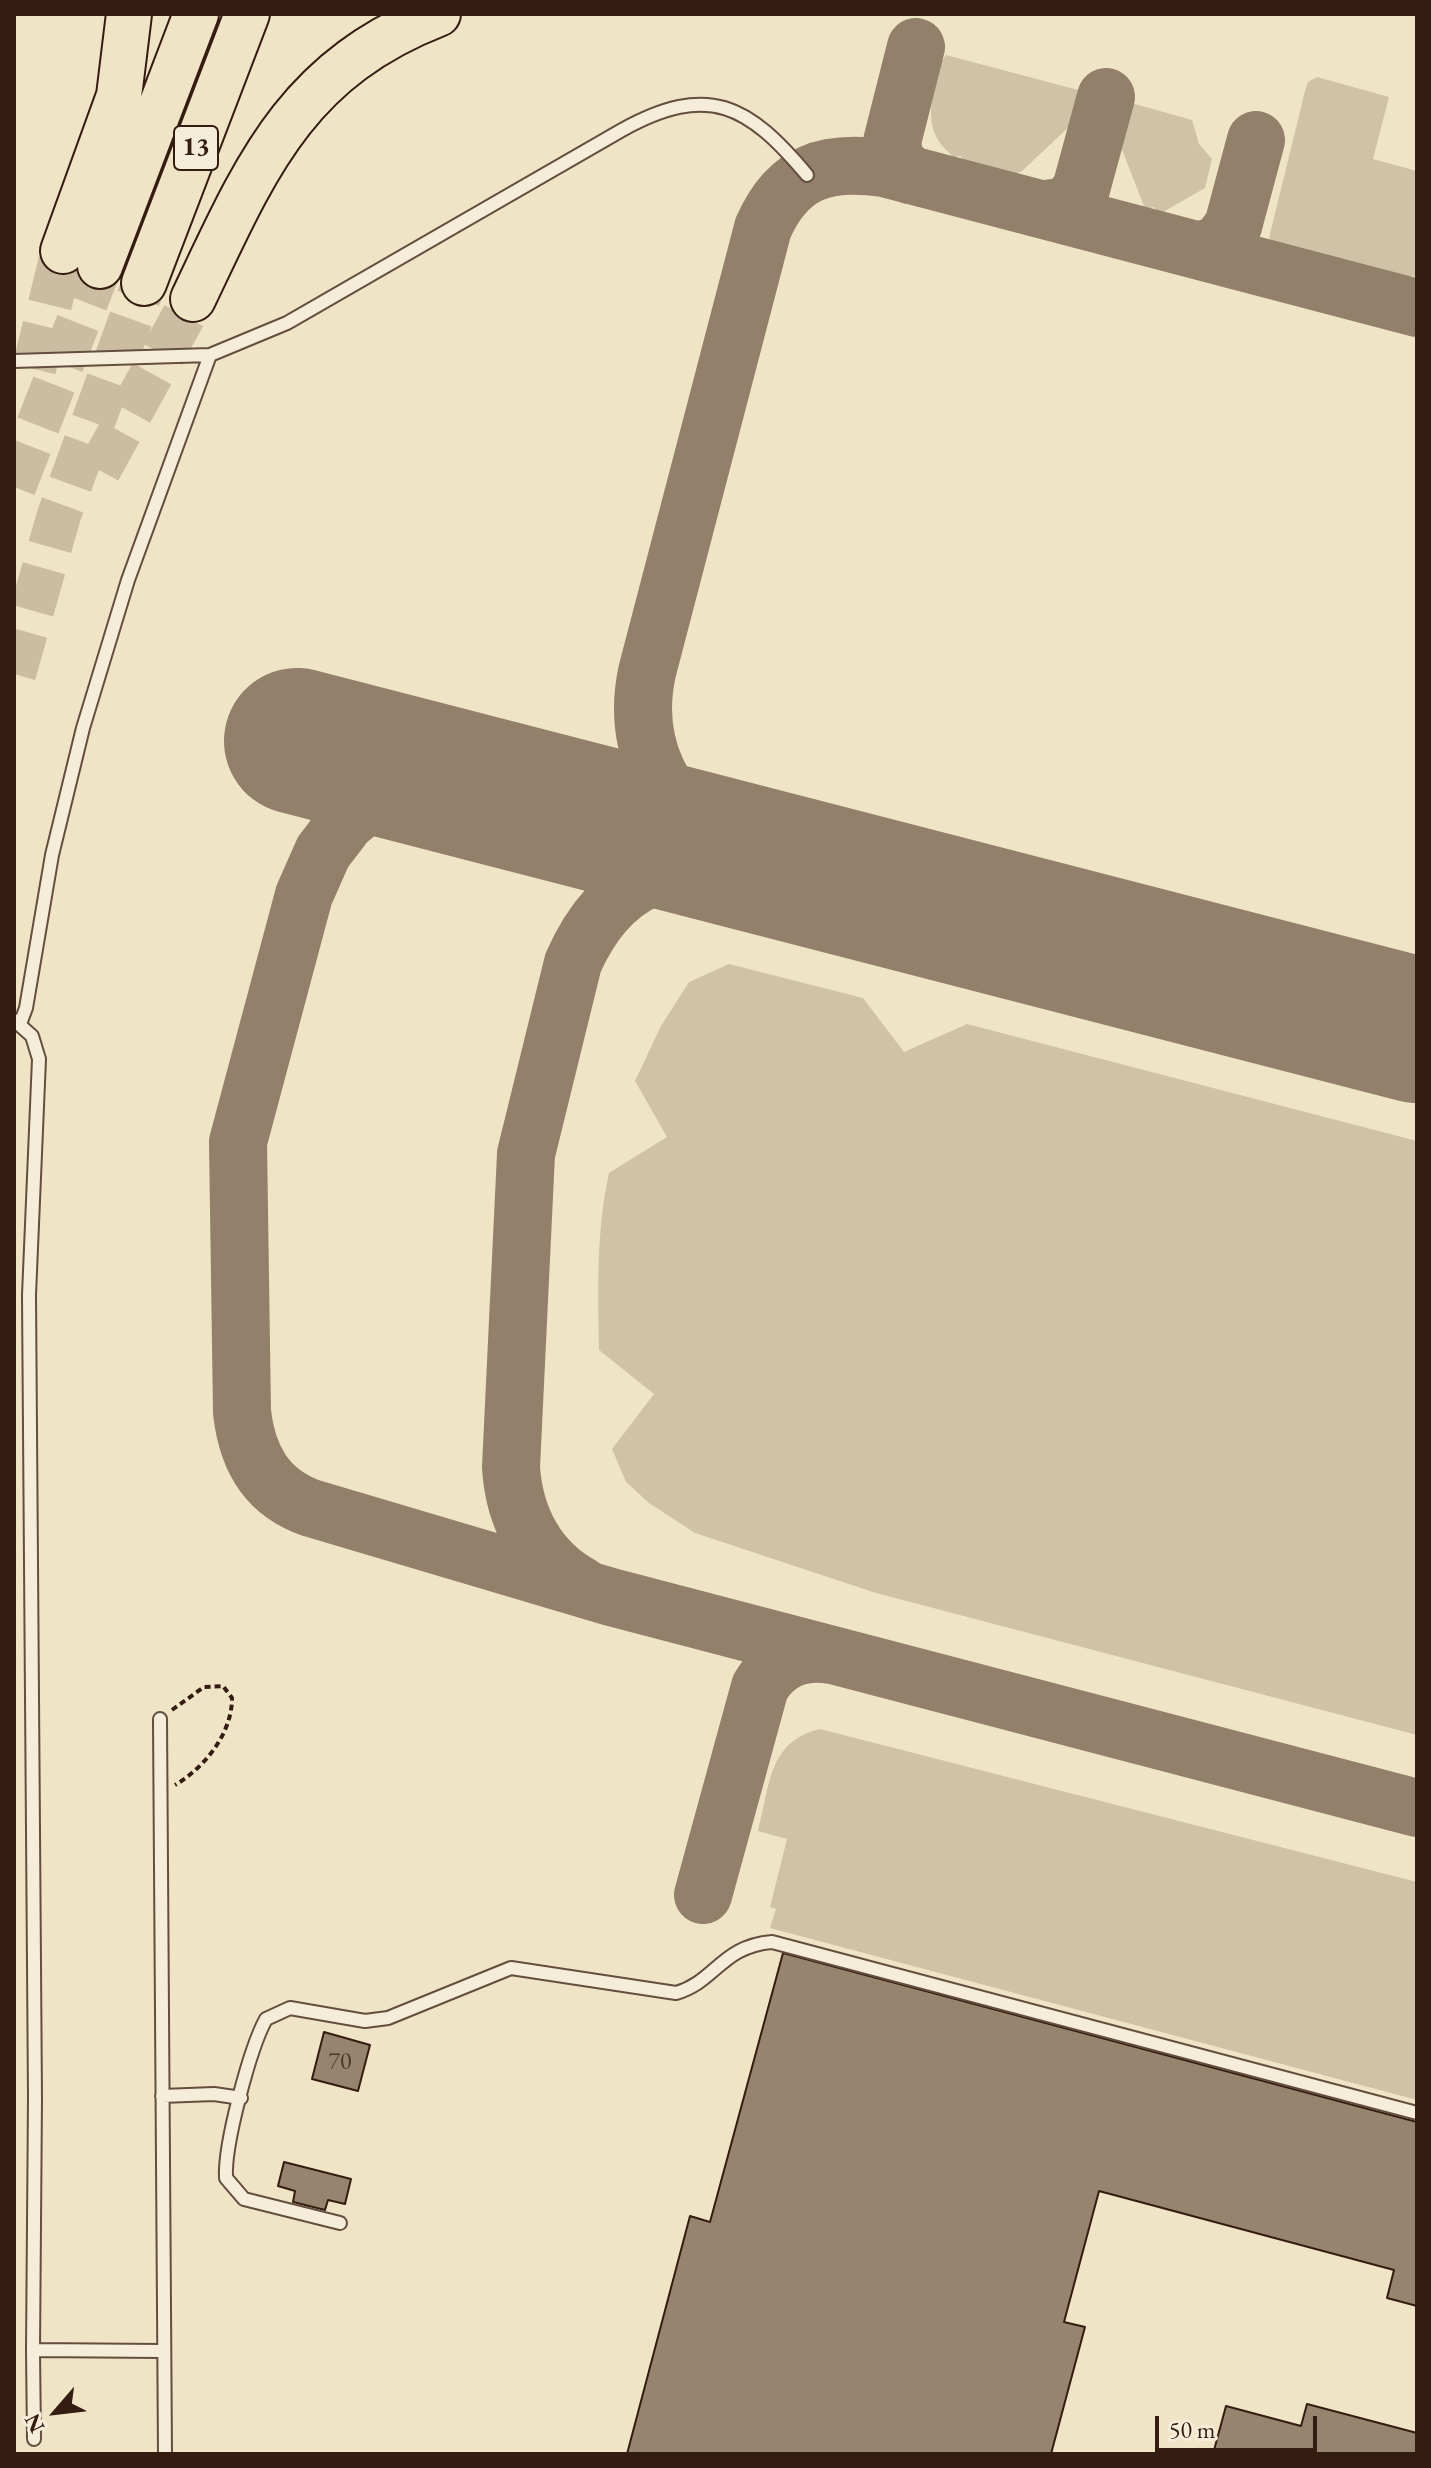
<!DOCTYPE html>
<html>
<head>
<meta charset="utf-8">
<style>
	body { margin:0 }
	#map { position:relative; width:1431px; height:2468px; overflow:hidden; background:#f0e4c6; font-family:"EB Garamond",serif }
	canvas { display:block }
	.frame { position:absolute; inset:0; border:16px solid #351c10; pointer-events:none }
	.north { position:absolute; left:16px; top:2372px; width:80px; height:80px; -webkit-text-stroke:6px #f5edda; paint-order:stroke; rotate:242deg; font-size:22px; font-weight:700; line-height:32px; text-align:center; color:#351c10 }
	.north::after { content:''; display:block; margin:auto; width:28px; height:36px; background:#351c10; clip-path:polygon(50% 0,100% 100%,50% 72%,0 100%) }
	.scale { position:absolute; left:1155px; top:2416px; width:162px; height:36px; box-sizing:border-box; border:4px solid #351c10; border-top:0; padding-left:10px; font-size:24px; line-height:28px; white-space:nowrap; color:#351c10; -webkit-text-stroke:6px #f5edda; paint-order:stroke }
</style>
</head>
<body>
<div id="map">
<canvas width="1431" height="2468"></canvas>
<div class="frame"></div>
<div class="north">N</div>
<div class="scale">50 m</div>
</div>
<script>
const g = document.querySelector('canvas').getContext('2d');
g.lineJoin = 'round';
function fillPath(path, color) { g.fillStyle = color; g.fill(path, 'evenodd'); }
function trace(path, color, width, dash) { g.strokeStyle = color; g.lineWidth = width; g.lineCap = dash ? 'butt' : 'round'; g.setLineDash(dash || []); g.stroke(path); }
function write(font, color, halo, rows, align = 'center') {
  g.font = font + ' "EB Garamond",serif'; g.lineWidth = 6; g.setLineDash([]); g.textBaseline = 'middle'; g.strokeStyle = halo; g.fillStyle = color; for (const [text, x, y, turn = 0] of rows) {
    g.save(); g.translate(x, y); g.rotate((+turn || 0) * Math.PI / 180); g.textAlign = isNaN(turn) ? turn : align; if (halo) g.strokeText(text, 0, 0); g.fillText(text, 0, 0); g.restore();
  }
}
const green = new Path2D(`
	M 946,55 L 1082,91 L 1072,124 L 1021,172 L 1008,175 L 963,163 L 961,156 L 954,157 C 928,137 928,114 935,84 C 938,73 939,64 946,55 Z
	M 1317,77 L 1389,97 L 1373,159 L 1417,171 L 1417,283 L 1414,276 L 1400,278 L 1273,245 L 1269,238 L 1305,91 L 1308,82 Z
	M 1128,102 L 1192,120 L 1199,144 L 1212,159 L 1205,188 L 1158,215 L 1154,207 L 1145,209 L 1116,134 Z
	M 729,964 L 863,998 L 904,1052 L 967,1024 L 1417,1141 L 1417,1735 L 876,1593 L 695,1533 L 649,1503 L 626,1482 L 612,1449 L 654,1394 L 599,1350 C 598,1290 596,1232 609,1173 L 667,1137 L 635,1081 L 661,1026 L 689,982 Z
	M 820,1729 L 1417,1882 L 1417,2100 L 770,1928 L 776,1909 L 770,1907 L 787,1839 L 758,1831 C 770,1786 768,1741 820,1729 Z`);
const taxiway = new Path2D(`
	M 910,175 L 895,161 L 892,142 L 916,47
	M 1046,209 L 1068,206 L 1081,189 L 1106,97
	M 1200,250 L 1219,245 L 1233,226 L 1256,140
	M 582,812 L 424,787 L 393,790 L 372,800 L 346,822 L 323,852 L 304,895 L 238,1142 L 242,1412 C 247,1457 266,1492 311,1508 L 611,1597 L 1417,1808
	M 974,914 L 940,900 L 726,841 C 661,808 632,743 647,672 L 763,228 C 788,171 826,160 884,168 L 1417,308
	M 582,1586 C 537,1562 514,1517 511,1467 L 526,1154 L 573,963 C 611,876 674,855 763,874
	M 703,1895 L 760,1687 C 776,1660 801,1650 832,1655`);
const runway = new Path2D(`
	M 297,741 L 1417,1030`);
const building = new Path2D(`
	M 783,1953 L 1417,2122 L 1417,2306 L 1387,2298 L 1394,2270 L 1099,2191 L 1064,2322 L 1085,2327 L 1051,2454 L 627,2454 L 690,2216 L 710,2222 Z
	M 324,2032 L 370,2045 L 358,2091 L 312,2079 Z
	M 284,2162 L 351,2179 L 345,2204 L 328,2200 L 325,2210 L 293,2202 L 295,2191 L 278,2186 Z
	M 1307,2404 L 1417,2433 L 1417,2454 L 1213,2454 L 1226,2406 L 1301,2426 Z`);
const highwayTunnel = new Path2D(`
	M 34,369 L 63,251
	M 99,470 L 193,299
	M 14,487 L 100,266
	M 14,674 L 59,515 L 144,283`);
const path = new Path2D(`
	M 172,1710 L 204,1687 L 223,1686 L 232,1698 C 232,1734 204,1768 175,1785`);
const lane = new Path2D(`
	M 14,361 L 210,355 L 287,323 L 622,130 C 709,82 748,105 807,175
	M 14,1020 L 32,1036 L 39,1059 L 29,1295 L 35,2098 L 33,2350 L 163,2351
	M 20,1024 L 26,1008 L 52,855 L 83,728 L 128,580 L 210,355
	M 160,1719 L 165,2454
	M 162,2096 L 214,2094 L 241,2098
	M 340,2223 L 244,2199 L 226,2178 C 224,2145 250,2048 266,2019 L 290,2008 L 365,2021 L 388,2018 L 511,1968 L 676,1993 C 715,1982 722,1946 772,1942 L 1417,2113
	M 33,2350 L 34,2439`);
const highway = new Path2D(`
	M 63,251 L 119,96 L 129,14
	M 100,266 L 196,14
	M 144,283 L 247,14
	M 193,299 C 255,169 294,70 438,14`);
const numberNames = [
	["70",340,2062]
];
const shields = [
	[196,148,44]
];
const shieldNames = [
	["13",196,148]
];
fillPath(green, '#d0c2a7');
trace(taxiway, '#92806b', 58);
trace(runway, '#92806b', 146);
fillPath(building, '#96846f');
trace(building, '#351c10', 2);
trace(highwayTunnel, '#cbbca2', 44, [44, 22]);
trace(lane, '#644e3e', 16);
trace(highway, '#351c10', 48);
trace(path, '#351c10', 4, [6, 4]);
trace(lane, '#f5edda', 12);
trace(highway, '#f0e4c6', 44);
write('24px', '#4d3628', null, numberNames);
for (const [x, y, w] of shields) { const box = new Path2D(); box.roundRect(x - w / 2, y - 22, w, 44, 6); g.fillStyle = '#f5edda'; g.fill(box); trace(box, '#351c10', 2); }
write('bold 26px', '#351c10', null, shieldNames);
</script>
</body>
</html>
